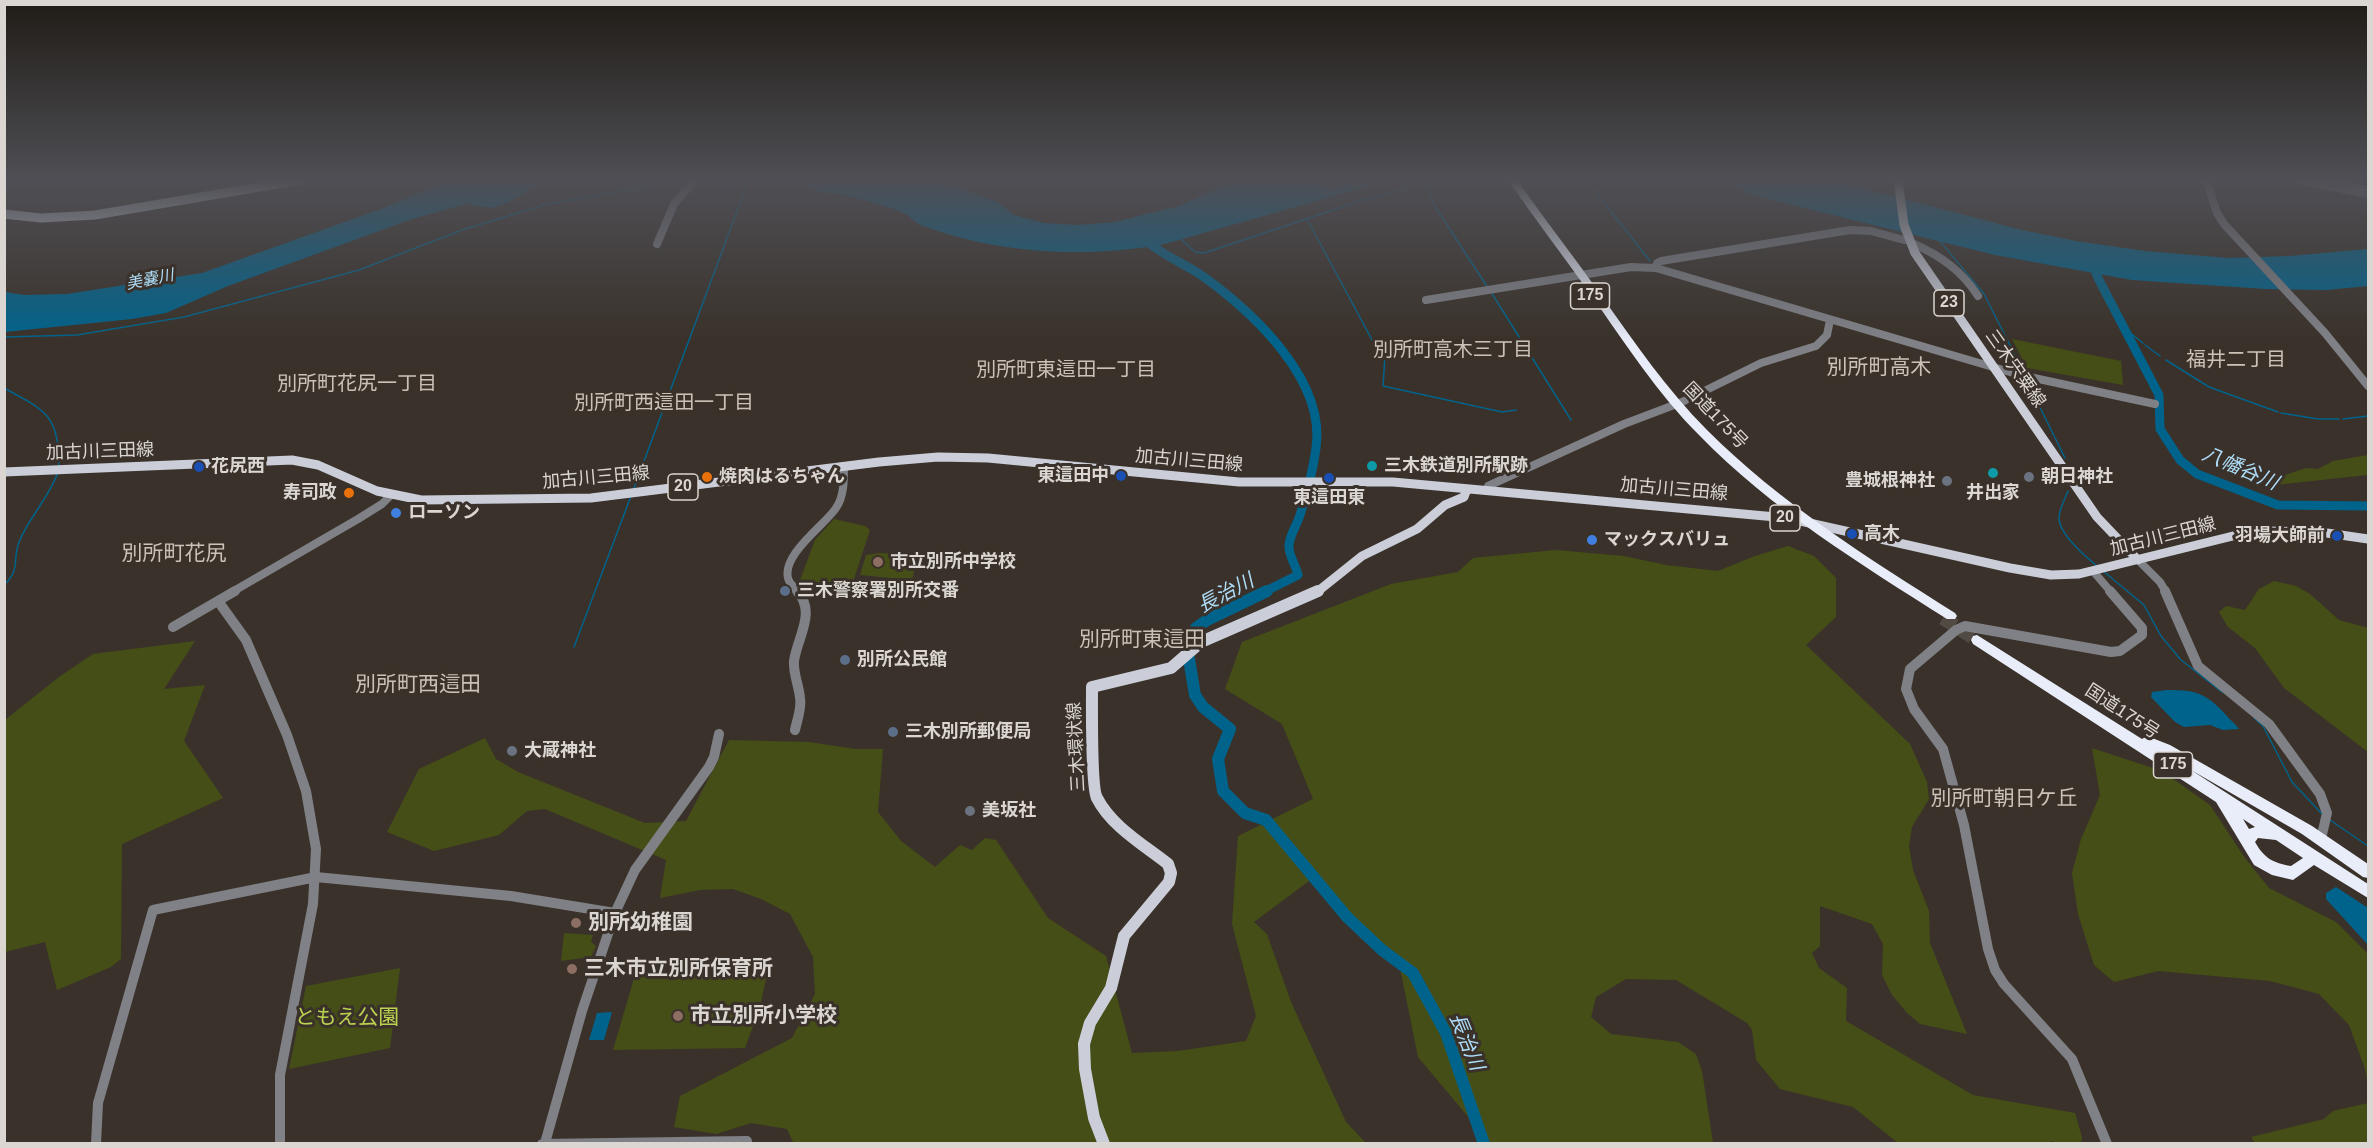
<!DOCTYPE html>
<html>
<head>
<meta charset="utf-8">
<style>
	body { margin:0 }
	#map { position:relative; width:2373px; height:1148px; overflow:hidden; background:#3a322a; font-family:Helvetica,sans-serif }
	canvas { display:block }
	.frame { position:absolute; inset:0; border:6px solid #dbd6d1; pointer-events:none }
</style>
</head>
<body>
<div id="map">
<canvas width="2373" height="1148"></canvas>
<div class="frame"></div>
</div>
<script>
const g = document.querySelector('canvas').getContext('2d');
g.lineJoin = 'round';
function fillPath(path, color) { g.fillStyle = color; g.fill(path, 'evenodd'); }
function trace(path, color, width, dash) { g.strokeStyle = color; g.lineWidth = width; g.lineCap = dash ? 'butt' : 'round'; g.setLineDash(dash || []); g.stroke(path); }
function write(font, color, halo, rows, align = 'center') {
  g.font = font + ' Helvetica,"Noto Sans JP",sans-serif'; g.lineWidth = 6; g.setLineDash([]); g.textBaseline = 'middle'; g.strokeStyle = halo; g.fillStyle = color; for (const [text, x, y, turn = 0] of rows) {
    g.save(); g.translate(x, y); g.rotate((+turn || 0) * Math.PI / 180); g.textAlign = isNaN(turn) ? turn : align; if (halo) g.strokeText(text, 0, 0); g.fillText(text, 0, 0); g.restore();
  }
}
const green = new Path2D(`
	M 2012,339 L 2121,361 L 2123,385 L 2027,368 Z
	M 2368,455 L 2368,475 L 2265,486 L 2261,483 L 2306,468 L 2318,469 L 2333,461 Z
	M 834,519 L 865,526 L 870,530 L 852,585 L 840,580 L 834,591 L 813,588 L 800,580 L 815,540 Z
	M 1788,546 L 1814,556 L 1836,578 L 1836,617 L 1806,645 L 1910,744 L 1927,782 L 1929,799 L 1912,827 L 1909,846 L 1913,870 L 1929,911 L 1930,943 L 1967,1034 L 1920,1024 L 1907,1013 L 1892,995 L 1882,975 L 1883,944 L 1872,924 L 1820,906 L 1820,946 L 1812,953 L 1819,968 L 1847,988 L 1846,1021 L 1973,1095 L 2075,1113 L 2082,1137 L 2081,1143 L 2058,1143 L 2051,1141 L 2049,1144 L 1898,1143 L 1853,1107 L 1780,1089 L 1756,1060 L 1752,1030 L 1747,1023 L 1676,980 L 1626,979 L 1596,997 L 1591,1017 L 1611,1034 L 1678,1042 L 1696,1054 L 1702,1071 L 1713,1143 L 1490,1143 L 1418,1057 L 1400,968 L 1386,949 L 1309,881 L 1254,922 L 1267,934 L 1291,1002 L 1346,1122 L 1366,1143 L 794,1144 L 787,1129 L 751,1123 L 716,1134 L 674,1127 L 680,1096 L 792,1038 L 815,994 L 813,957 L 790,914 L 761,899 L 733,889 L 700,890 L 660,898 L 666,860 L 545,809 L 527,811 L 499,835 L 434,851 L 387,832 L 419,769 L 485,738 L 496,759 L 518,772 L 645,823 L 686,821 L 729,740 L 809,742 L 856,749 L 883,749 L 878,812 L 901,841 L 935,867 L 960,845 L 972,850 L 985,838 L 996,840 L 1048,918 L 1106,956 L 1132,1053 L 1178,1051 L 1246,1041 L 1256,1016 L 1232,924 L 1238,836 L 1313,799 L 1282,724 L 1225,689 L 1242,642 L 1391,584 L 1458,572 L 1473,558 L 1556,550 L 1624,556 L 1666,565 L 1718,571 L 1755,556 Z
	M 880,553 L 918,555 L 912,580 L 860,575 L 866,555 Z
	M 2274,581 L 2296,586 L 2310,594 L 2339,620 L 2368,628 L 2368,752 L 2284,688 L 2255,648 L 2228,627 L 2219,612 L 2226,606 L 2245,610 L 2259,589 Z
	M 195,641 L 164,689 L 205,685 L 184,741 L 223,798 L 122,844 L 121,959 L 111,967 L 57,990 L 45,942 L 5,952 L 5,720 L 59,677 L 93,654 Z
	M 2092,748 L 2162,771 L 2210,805 L 2245,858 L 2269,888 L 2336,922 L 2368,954 L 2368,1085 L 2365,1069 L 2349,1025 L 2319,994 L 2270,981 L 2158,971 L 2114,982 L 2094,965 L 2078,914 L 2072,873 L 2081,839 L 2100,795 Z
	M 564,933 L 593,935 L 591,942 L 596,946 L 591,957 L 561,961 Z
	M 400,968 L 390,1048 L 289,1069 L 306,986 Z
	M 767,974 L 760,1007 L 745,1048 L 613,1050 L 635,975 Z
	M 2368,1103 L 2368,1143 L 2255,1143 L 2251,1137 L 2324,1119 L 2333,1111 Z`);
const water = new Path2D(`
	M 450,180 L 563,180 L 540,185 L 507,203 L 491,208 L 466,204 L 412,219 L 228,286 L 166,313 L 132,319 L 5,332 L 5,292 L 24,295 L 67,294 L 202,273 L 381,209 Z
	M 797,180 L 945,180 L 946,184 L 998,202 L 1014,215 L 1044,223 L 1078,225 L 1114,222 L 1179,206 L 1235,180 L 1326,180 L 1320,183 L 1329,190 L 1354,180 L 1391,180 L 1161,245 C 1081,258 1000,254 923,226 C 915,223 909,215 900,211 C 892,208 883,206 874,203 C 863,200 850,196 839,194 C 820,192 813,193 797,180 Z
	M 1723,180 L 1832,180 L 2022,230 L 2076,241 L 2145,251 L 2228,258 L 2290,256 L 2368,249 L 2368,286 L 2326,290 L 2266,289 L 2132,280 L 1995,255 L 1752,195 Z
	M 2167,690 C 2196,690 2206,693 2226,715 C 2230,720 2235,723 2239,729 L 2223,730 L 2210,725 L 2184,727 L 2175,722 L 2151,697 L 2152,692 Z
	M 2336,887 L 2368,908 L 2368,945 L 2326,899 L 2326,893 Z
	M 612,1012 L 604,1040 L 589,1040 L 597,1013 Z`);
const stream = new Path2D(`
	M 1586,180 L 1650,261
	M 1428,184 L 1434,205 L 1488,288
	M 1307,219 L 1378,351 L 1385,356 L 1383,386 L 1502,412 L 1516,410
	M 1181,239 L 1195,252 L 1204,253 L 1369,198 L 1444,180
	M 1939,240 L 1984,294 L 2023,371
	M 1491,292 L 1571,420
	M 2123,327 L 2143,343
	M 4,337 L 77,335 L 184,317 L 359,270 L 462,230 L 544,205 L 627,190 L 684,186
	M 2145,345 L 2160,356
	M 2166,360 L 2209,387 L 2278,412
	M 2027,381 L 2065,458
	M 4,388 C 46,411 58,414 59,465
	M 2281,413 L 2318,419 L 2339,419
	M 2343,419 L 2368,416
	M 634,488 L 746,187 L 695,186
	M 2068,491 C 2065,499 2059,509 2059,518 C 2059,534 2086,557 2097,566
	M 2364,506 L 2368,509
	M 2103,571 L 2144,605 L 2161,636 L 2181,660 L 2222,692
	M 4,585 C 21,569 12,561 19,542 C 29,517 49,498 58,472
	M 574,647 L 631,496
	M 2254,718 L 2263,726 L 2292,782 L 2323,815
	M 2330,820 L 2368,846`);
const riverFar1 = new Path2D(`
	M 1143,238 C 1161,255 1184,263 1204,277 C 1255,314 1326,381 1316,448 C 1313,471 1307,493 1300,515 C 1297,525 1290,534 1289,545 C 1288,555 1296,565 1298,575 L 1264,592
	M 2092,262 L 2098,278 L 2159,395 L 2160,429 L 2180,460 L 2197,474 L 2278,505 L 2368,506`);
const river = new Path2D(`
	M 1267,591 L 1207,620 L 1196,628 L 1189,639 L 1188,653 L 1195,695 L 1203,707 L 1230,729 L 1218,759 L 1223,791 L 1245,813 L 1266,820 L 1347,917 L 1382,950 L 1413,973 L 1446,1033 L 1484,1144`);
const highwayTunnel = new Path2D(`
	M 1943,618 L 1977,640`);
const minorFar1 = new Path2D(`
	M 2206,180 L 2217,213 L 2224,224 L 2325,333 L 2368,386
	M 2297,180 L 2368,194
	M 657,244 L 674,204 L 695,180
	M 1914,244 C 1941,256 1962,271 1978,296
	M 1656,268 L 1657,263 L 1661,261 L 1850,230 L 1871,231 L 1904,240
	M 1426,300 L 1631,267 L 1656,268 L 2020,375 L 2155,404
	M 1487,491 L 1488,486 L 1624,424 L 1682,402 L 1761,363 L 1816,346 L 1827,335 L 1830,320
	M 2138,560 L 2160,582 L 2166,592
	M 2093,571 L 2111,592
	M 232,592 L 358,519 L 382,504 L 391,495
	M 799,592 C 795,588 789,584 788,578 C 782,554 826,524 836,508 C 844,497 844,480 844,467`);
const minor = new Path2D(`
	M 2165,591 L 2198,666 L 2269,724 L 2320,794 L 2327,813 L 2321,839
	M 218,601 L 246,640 L 287,735 L 306,791 L 316,849 L 313,904 L 280,1075 L 280,1144
	M 173,627 L 235,591
	M 795,730 C 797,720 802,708 800,698 C 799,686 793,673 794,661 C 797,638 817,612 797,591
	M 545,1143 L 582,1011 L 615,913 L 635,870 L 709,767 L 714,757 L 719,734
	M 96,1144 L 98,1103 L 153,910 L 316,877 L 511,896 L 615,913
	M 542,1144 L 747,1141 L 747,1144
	M 2107,1144 L 2072,1059 L 2004,984 L 1995,970 L 1988,949 L 1964,825 L 1943,749 L 1914,709 L 1906,689 L 1910,669 L 1956,630 L 1965,626 L 2111,652 L 2120,651 L 2142,635 L 2142,628 L 2110,591`);
const majorFar1 = new Path2D(`
	M 1898,180 L 1904,225 L 1915,253 L 2097,517 L 2138,560
	M 4,214 L 41,218 L 95,215 L 301,180
	M 4,472 L 292,460 L 318,465 L 377,491 L 421,500 L 591,498 L 879,462 L 938,457 L 988,458 L 1239,482 L 1393,482 L 1787,518 L 2010,568 L 2051,575 L 2079,574 L 2233,536 L 2266,531 L 2320,532 L 2368,539
	M 1317,592 L 1362,556 L 1417,529 L 1445,505 L 1464,497 L 1467,489`);
const major = new Path2D(`
	M 1104,1144 L 1094,1118 L 1085,1069 L 1084,1044 L 1090,1023 L 1111,988 L 1124,936 L 1169,882 L 1171,873 L 1168,864 C 1144,845 1111,826 1097,798 C 1091,788 1092,705 1092,687 L 1171,668 L 1201,642 L 1318,591`);
const highway = new Path2D(`
	M 1508,180 L 1517,180 C 1545,220 1575,258 1603,298 C 1635,343 1667,390 1707,430 C 1780,503 1868,558 1955,613 L 1957,616 L 1955,619 L 1947,619 C 1860,564 1771,509 1699,435 C 1657,393 1625,343 1591,295 C 1563,256 1535,219 1508,180 Z
	M 1977,635 L 2142,739 L 2147,736 L 2170,745 L 2312,826 L 2368,864 L 2368,878 L 2363,877 L 2302,834 L 2191,770 L 2368,884 L 2368,898 L 2314,865 L 2293,880 L 2272,875 L 2254,865 L 2216,802 L 1973,644 L 1971,640 L 1973,636 ZM 2243,819 L 2255,827 L 2249,829 ZM 2258,838 L 2276,840 L 2303,858 L 2291,866 C 2273,863 2264,858 2255,842 Z`);
const rail = new Path2D(`
	M 2331,180 L 2368,189`);
const markers = [
	[1372,466,6,"#0f9aa8"],
	[199,467,6,"#1a4fb4"],
	[1993,473,6,"#0f9aa8"],
	[1121,476,6,"#1a4fb4"],
	[707,477,6,"#e8710a"],
	[2029,477,6,"#6b7280"],
	[1329,478,6,"#1a4fb4"],
	[1947,481,6,"#6b7280"],
	[349,493,6,"#e8710a"],
	[396,513,6,"#3f7fe0"],
	[1852,534,6,"#1a4fb4"],
	[2337,536,6,"#1a4fb4"],
	[1592,540,6,"#3f7fe0"],
	[878,562,6,"#8d6e63"],
	[785,591,6,"#5c6f8a"],
	[845,660,6,"#5c6f8a"],
	[893,732,6,"#5c6f8a"],
	[512,751,6,"#6b7280"],
	[970,811,6,"#6b7280"],
	[576,923,6,"#8d6e63"],
	[572,969,6,"#8d6e63"],
	[678,1016,6,"#8d6e63"]
];
const farWaternames = [
	["美嚢川",150,280,-11]
];
const shields = [
	[1590,296,39],
	[1949,303,30],
	[683,487,30],
	[1785,518,30],
	[2173,765,39]
];
const shieldNames = [
	["175",1590,296],
	["23",1949,303],
	["20",683,487],
	["20",1785,518],
	["175",2173,765]
];
const streetNames = [
	["三木宍粟線",2015,369,55],
	["国道175号",1715,416,46],
	["加古川三田線",100,452,-2],
	["加古川三田線",1189,461,5],
	["加古川三田線",596,478,-5],
	["加古川三田線",1674,490,5],
	["加古川三田線",2163,537,-14],
	["国道175号",2122,712,33],
	["三木環状線",1077,747,-93]
];
const poiNames = [
	["三木鉄道別所駅跡",1384,466],
	["花尻西",211,467],
	["東這田中",1109,476,"right"],
	["焼肉はるちゃん",719,477],
	["朝日神社",2041,477],
	["豊城根神社",1935,481,"right"],
	["寿司政",337,493,"right"],
	["井出家",1993,493,"center"],
	["東這田東",1329,498,"center"],
	["ローソン",408,513],
	["高木",1864,534],
	["羽場大師前",2325,536,"right"],
	["マックスバリュ",1604,540],
	["市立別所中学校",890,562],
	["三木警察署別所交番",797,591],
	["別所公民館",857,660],
	["三木別所郵便局",905,732],
	["大蔵神社",524,751],
	["美坂社",982,811]
];
const neighbourhoodNames = [
	["別所町高木三丁目",1453,350],
	["福井二丁目",2236,360],
	["別所町東這田一丁目",1066,370],
	["別所町花尻一丁目",357,384],
	["別所町西這田一丁目",664,403]
];
const waterNames = [
	["八幡谷川",2240,469,23],
	["長治川",1226,594,-28],
	["長治川",1466,1042,68]
];
const quarterNames = [
	["別所町高木",1879,368],
	["別所町花尻",174,554],
	["別所町東這田",1142,640],
	["別所町西這田",418,685],
	["別所町朝日ケ丘",2004,799]
];
const nearPoinames = [
	["別所幼稚園",588,923],
	["三木市立別所保育所",584,969],
	["市立別所小学校",690,1016]
];
const nearParknames = [
	["ともえ公園",347,1018]
];
fillPath(green, '#454e16');
fillPath(water, '#00638b');
trace(stream, '#00638b', 1.5);
trace(riverFar1, '#00638b', 9);
trace(river, '#00638b', 12);
trace(highwayTunnel, '#524b43', 14, [14, 7]);
trace(minorFar1, '#7f8186', 8);
trace(minor, '#7f8186', 10);
trace(majorFar1, '#cbced9', 9);
trace(major, '#cbced9', 12);
fillPath(highway, '#e9edfa');
trace(rail, '#b9b4ae', 4);
trace(rail, '#3a322a', 1.5, [4]);
const sky = g.createLinearGradient(0, 0, 0, 341);
sky.addColorStop(0, '#201c17');
sky.addColorStop(0.53, '#4f4f55');
sky.addColorStop(1, '#4f4f5500');
g.fillStyle = sky;
g.fillRect(0, 0, 2373, 341);
for (const [x, y, r, color] of markers) { const dot = new Path2D(); dot.arc(x, y, r, 0, 2 * Math.PI); g.fillStyle = color; g.fill(dot); trace(dot, '#3a322a', 2); }
write('italic 16px', '#aeddf9', '#3a322a', farWaternames);
for (const [x, y, w] of shields) { const box = new Path2D(); box.roundRect(x - w / 2, y - 13, w, 26, 4.5); g.fillStyle = '#3a322a'; g.fill(box); trace(box, '#dbd6d1', 1.5); }
write('bold 16px', '#dbd6d1', null, shieldNames);
write('18px', '#dbd6d1', '#3a322a', streetNames);
write('bold 18px', '#dbd6d1', '#3a322a', poiNames, 'left');
write('20px', '#cbc1b7', '#3a322a', neighbourhoodNames);
write('italic 20px', '#aeddf9', '#3a322a', waterNames);
write('21px', '#cbc1b7', '#3a322a', quarterNames);
write('bold 21px', '#dbd6d1', '#3a322a', nearPoinames, 'left');
write('21px', '#bbd250', '#3a322a', nearParknames);
</script>
</body>
</html>
